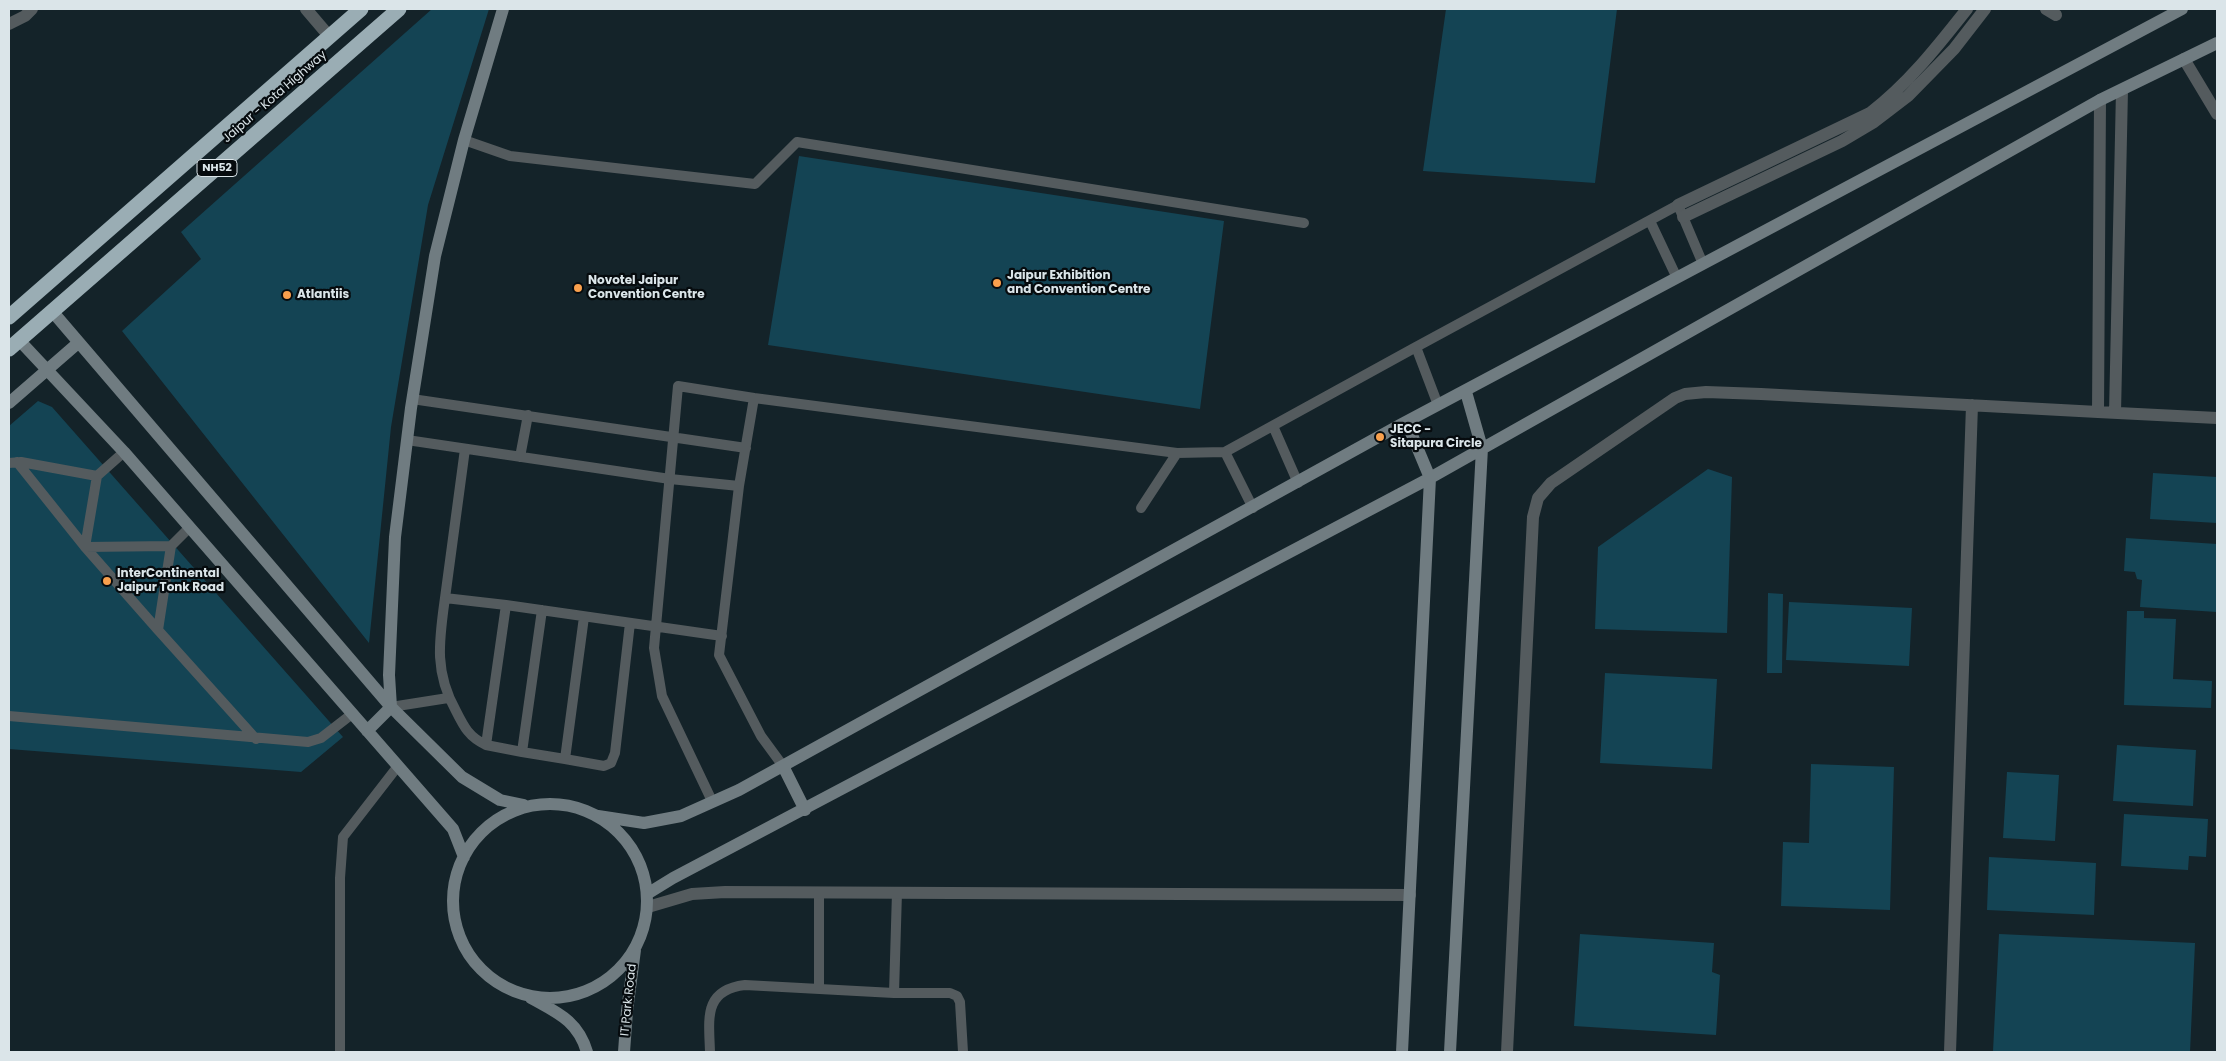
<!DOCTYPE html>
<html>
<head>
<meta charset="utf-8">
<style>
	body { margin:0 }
	#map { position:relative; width:2226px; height:1061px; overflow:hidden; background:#142329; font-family:Poppins,sans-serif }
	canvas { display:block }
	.frame { position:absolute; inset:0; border:10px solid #dbe5e9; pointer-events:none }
</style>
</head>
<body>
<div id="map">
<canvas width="2226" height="1061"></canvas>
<div class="frame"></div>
</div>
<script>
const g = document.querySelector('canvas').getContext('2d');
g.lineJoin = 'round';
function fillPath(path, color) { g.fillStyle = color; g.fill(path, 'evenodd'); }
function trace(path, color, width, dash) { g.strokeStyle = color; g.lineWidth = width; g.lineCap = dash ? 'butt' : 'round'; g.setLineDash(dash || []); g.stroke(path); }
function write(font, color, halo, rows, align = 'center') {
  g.font = font + ' Poppins,sans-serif'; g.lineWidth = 4.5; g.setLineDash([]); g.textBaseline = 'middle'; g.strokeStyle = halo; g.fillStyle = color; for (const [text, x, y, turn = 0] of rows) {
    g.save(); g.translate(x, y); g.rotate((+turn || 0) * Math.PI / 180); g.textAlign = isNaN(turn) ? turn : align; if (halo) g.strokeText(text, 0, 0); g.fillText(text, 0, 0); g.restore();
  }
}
const building = new Path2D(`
	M 432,9 L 489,9 L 428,205 L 391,427 L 369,643 L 122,331 L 201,259 L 181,232 Z
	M 1446,9 L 1617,9 L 1595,183 L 1423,171 Z
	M 799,156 L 1224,221 L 1200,409 L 768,345 Z
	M 38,401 L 52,407 L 343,737 L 301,772 L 9,749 L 9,426 Z
	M 1708,469 L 1732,477 L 1727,633 L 1595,629 L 1598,547 Z
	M 2153,473 L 2217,477 L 2217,523 L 2150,519 Z
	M 2126,538 L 2217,544 L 2217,612 L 2140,607 L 2142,580 L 2137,579 L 2135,572 L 2124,571 Z
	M 1768,593 L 1783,594 L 1782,673 L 1767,673 Z
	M 1789,602 L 1912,608 L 1909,666 L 1786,660 Z
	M 2127,611 L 2144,611 L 2144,618 L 2176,619 L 2173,679 L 2212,681 L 2211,708 L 2124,705 Z
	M 1605,673 L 1717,679 L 1712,769 L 1600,763 Z
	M 2117,745 L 2196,750 L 2193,806 L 2113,801 Z
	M 1811,764 L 1894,767 L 1890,910 L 1781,906 L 1783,842 L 1809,843 Z
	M 2007,772 L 2059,775 L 2055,841 L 2003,838 Z
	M 2124,814 L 2208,819 L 2206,857 L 2189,856 L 2188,870 L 2121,866 Z
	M 1989,857 L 2096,863 L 2094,915 L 1987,910 Z
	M 1580,934 L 1714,943 L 1712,972 L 1720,975 L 1716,1035 L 1574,1026 Z
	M 1999,934 L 2195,943 L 2190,1052 L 1993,1051 Z`);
const lane = new Path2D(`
	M 464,140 L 510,156 L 755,184 L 797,142 L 1304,223
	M 1650,221 L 1677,278
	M 412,399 L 746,448
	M 1438,405 L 1416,347 L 1678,205 L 1703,264
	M 1273,426 L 1298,483
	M 407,440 L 670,479 L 739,486
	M 465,449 L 445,598 L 506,605 L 722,636
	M 1225,452 L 1416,347
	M 520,457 L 528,415
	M 17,462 L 85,547 L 158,630
	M 9,463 L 21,462 L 97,476 L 124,452
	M 97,476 L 85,547 L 171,546 L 189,528
	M 1141,508 L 1177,453 L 1225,452 L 1253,508
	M 171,546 L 158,630 L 256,739
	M 445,598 C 439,641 434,672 456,711 C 464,727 469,737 486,745 L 506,605
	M 391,707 L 448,698
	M 9,716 L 308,742 L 321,738 L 352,714
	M 486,745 L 522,752 L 542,610
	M 522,752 L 565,759 L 584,617
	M 565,759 L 604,766 L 611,763 L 615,753 L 630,623
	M 783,766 L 761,736 L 719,655 L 739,486 L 754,398 L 1177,453
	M 712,801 L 662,696 L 654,648 L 678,386 L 754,398
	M 819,988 L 819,892
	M 894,993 L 897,892
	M 340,1052 L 340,878 L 343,837 L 398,766
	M 710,1052 C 709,1019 703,990 745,985 L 894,993 L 950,993 L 957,996 L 960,1002 L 963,1052`);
const street = new Path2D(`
	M 306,9 L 329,36
	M 2046,9 L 2056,15
	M 9,24 L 25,16 L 32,9
	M 2184,59 L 2217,114
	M 2100,100 L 2098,412 L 2217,418
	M 1678,205 L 1870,113 C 1908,84 1937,47 1967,9
	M 1683,217 L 1842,141 L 1874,122 L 1908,96 L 1954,49 L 1985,9
	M 2115,413 L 2122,90
	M 648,907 L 692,894 L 725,892 L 1410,895
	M 1507,1052 L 1533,517 L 1538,498 L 1551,483 L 1675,398 L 1685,394 L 1706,392 L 1761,394 L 2098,412
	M 1950,1052 L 1972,405`);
const secondary = new Path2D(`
	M 52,311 L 391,707 L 462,777 L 500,800 L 524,805
	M 19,340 L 124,452 L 453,829 L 464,857
	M 9,403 L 78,343
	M 367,731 L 391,707 L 389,675 L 395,537 L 411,408 L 435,256 L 464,140 L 503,9
	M 783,766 L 805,810
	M453 901a97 97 0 1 1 194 0a97 97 0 1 1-194 0Z
	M 598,816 L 644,823 L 681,816 L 739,790 L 1400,425 L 2182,9
	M 647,894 L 673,878 L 1430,478 L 2100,100 L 2217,43
	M 531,998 C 558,1013 578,1021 587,1052
	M 624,1052 L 627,1011 L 635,950
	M 1402,1052 L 1430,478 L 1407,423
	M 1450,1052 L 1482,448 L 1466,392`);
const highway = new Path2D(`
	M 9,317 L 361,9
	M 9,349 L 399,9`);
const markers = [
	[997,283,5,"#f9a04d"],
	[578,288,5,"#f9a04d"],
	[287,295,5,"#f9a04d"],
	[1380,437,5,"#f9a04d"],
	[107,581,5,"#f9a04d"]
];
const shields = [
	[217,168,40]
];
const shieldNames = [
	["NH52",217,168]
];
const streetNames = [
	["Jaipur - Kota Highway",275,97,-41],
	["IT Park Road",629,1000,-84]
];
const poiNames = [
	["Jaipur Exhibition",1007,276],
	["and Convention Centre",1007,290],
	["Novotel Jaipur",588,281],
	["Convention Centre",588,295],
	["Atlantiis",297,295],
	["JECC -",1390,430],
	["Sitapura Circle",1390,444],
	["InterContinental",117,574],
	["Jaipur Tonk Road",117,588]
];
fillPath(building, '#144454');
trace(lane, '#545b5e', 10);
trace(street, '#545b5e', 12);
trace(secondary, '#707c81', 12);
trace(highway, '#9aadb4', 15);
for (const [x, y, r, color] of markers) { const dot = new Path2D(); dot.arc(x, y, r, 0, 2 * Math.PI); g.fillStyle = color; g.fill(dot); trace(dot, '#060b0e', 2); }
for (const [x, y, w] of shields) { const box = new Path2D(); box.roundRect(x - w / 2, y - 8.5, w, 17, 4); g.fillStyle = '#060b0e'; g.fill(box); trace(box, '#dbe5e9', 1); }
write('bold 11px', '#dbe5e9', null, shieldNames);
write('12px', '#dbe5e9', '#060b0e', streetNames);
write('bold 12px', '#dbe5e9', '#060b0e', poiNames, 'left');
</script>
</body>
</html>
